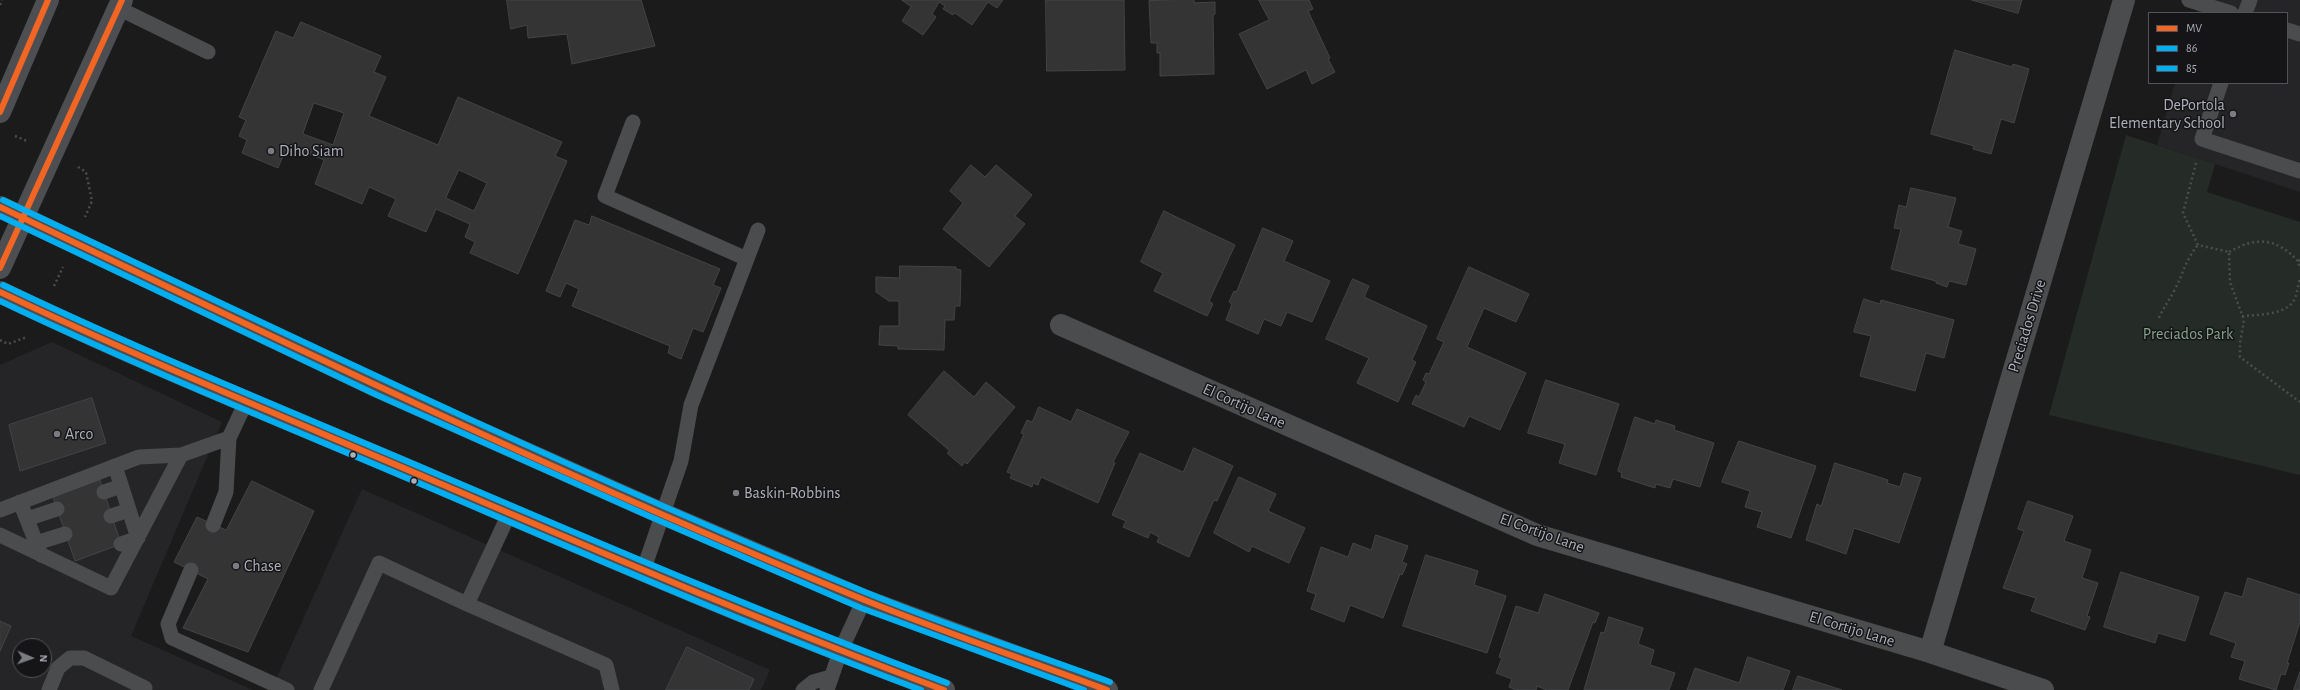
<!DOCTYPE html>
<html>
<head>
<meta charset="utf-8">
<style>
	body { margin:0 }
	#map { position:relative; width:2300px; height:690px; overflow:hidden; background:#1b1b1b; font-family:"Alegreya Sans",sans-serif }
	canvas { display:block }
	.legend { position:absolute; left:2148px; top:12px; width:140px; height:72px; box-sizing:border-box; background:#151517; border:1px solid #525358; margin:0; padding:5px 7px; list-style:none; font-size:12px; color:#adb0ba }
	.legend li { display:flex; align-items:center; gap:8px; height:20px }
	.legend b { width:20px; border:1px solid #525358 }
	.north { position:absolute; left:12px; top:638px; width:40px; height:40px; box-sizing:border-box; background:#151517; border:1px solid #525358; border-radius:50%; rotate:92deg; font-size:11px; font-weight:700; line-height:16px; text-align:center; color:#adb0ba }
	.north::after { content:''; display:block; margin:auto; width:14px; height:18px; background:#7a7c82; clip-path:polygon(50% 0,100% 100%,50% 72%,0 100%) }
</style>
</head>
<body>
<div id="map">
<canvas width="2300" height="690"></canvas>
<ul class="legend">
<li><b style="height:5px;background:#f26522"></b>MV</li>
<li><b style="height:5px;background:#00aff2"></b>86</li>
<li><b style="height:5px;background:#00aff2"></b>85</li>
</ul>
<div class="north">N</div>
</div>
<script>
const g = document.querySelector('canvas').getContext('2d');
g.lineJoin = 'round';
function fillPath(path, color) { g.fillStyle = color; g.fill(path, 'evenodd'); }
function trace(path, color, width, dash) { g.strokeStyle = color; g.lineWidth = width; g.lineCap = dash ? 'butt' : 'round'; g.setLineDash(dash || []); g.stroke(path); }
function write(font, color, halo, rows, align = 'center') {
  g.font = font + ' "Alegreya Sans",sans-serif'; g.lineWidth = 3; g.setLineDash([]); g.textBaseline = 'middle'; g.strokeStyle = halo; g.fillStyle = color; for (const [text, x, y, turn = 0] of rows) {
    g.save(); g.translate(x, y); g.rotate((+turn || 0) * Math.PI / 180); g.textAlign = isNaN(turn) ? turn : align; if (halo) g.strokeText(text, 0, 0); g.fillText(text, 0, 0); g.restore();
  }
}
const built = new Path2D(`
	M 2200,0 L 2300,0 L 2300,192 L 2157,145 L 2175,83 L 2287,83 L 2287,13 L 2196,13 Z
	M 52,342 L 222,422 L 131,636 L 253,690 L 0,690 L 0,365 ZM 20,646 L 44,646 L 44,670 L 20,670 Z
	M 362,489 L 770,670 L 761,690 L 271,690 Z`);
const green = new Path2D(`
	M 2126,135 L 2215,164 L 2207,192 L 2300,222 L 2300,475 L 2049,415 Z`);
const building = new Path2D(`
	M 507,0 L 641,0 L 655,46 L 572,64 L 567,34 L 528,38 L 527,25 L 511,29 Z
	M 902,0 L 1003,0 L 997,8 L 988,2 L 972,25 L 955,13 L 953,15 L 943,9 L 945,6 L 939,2 L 932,14 L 936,17 L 923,35 L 902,21 L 911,7 Z
	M 1046,0 L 1124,0 L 1125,70 L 1047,71 Z
	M 1194,0 L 1194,3 L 1215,2 L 1215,14 L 1213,15 L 1214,74 L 1160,76 L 1160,53 L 1157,53 L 1157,43 L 1151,43 L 1149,1 Z
	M 1259,0 L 1309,0 L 1313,9 L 1308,11 L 1330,58 L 1328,59 L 1335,72 L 1312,84 L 1306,70 L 1267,89 L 1239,34 L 1269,20 Z
	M 1972,0 L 2022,0 L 2018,13 Z
	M 301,22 L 381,56 L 374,72 L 386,77 L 369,116 L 438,145 L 458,97 L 562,142 L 555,156 L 567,161 L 518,274 L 470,253 L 475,242 L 465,237 L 470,224 L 436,209 L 426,232 L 388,216 L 396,199 L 369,187 L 362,204 L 315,184 L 324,160 L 288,144 L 278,168 L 242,153 L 247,140 L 239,136 L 246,120 L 239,117 L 276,31 L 293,38 ZM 314,103 L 344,113 L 333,145 L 303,134 ZM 459,170 L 487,183 L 474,211 L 446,198 Z
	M 1955,50 L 2012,67 L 2013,64 L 2029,69 L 2014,123 L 2001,119 L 1991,154 L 1973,149 L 1974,146 L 1931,134 Z
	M 971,165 L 985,177 L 996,165 L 1032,195 L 1015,216 L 1025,224 L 989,267 L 943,229 L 963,203 L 950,191 Z
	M 1911,188 L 1956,198 L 1948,227 L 1962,231 L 1958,244 L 1976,249 L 1966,285 L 1949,281 L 1947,287 L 1936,283 L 1936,281 L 1891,269 L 1901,229 L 1894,228 L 1899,205 L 1906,207 Z
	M 1164,211 L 1235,245 L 1209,301 L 1213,304 L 1207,316 L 1154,291 L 1163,273 L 1141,262 Z
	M 592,216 L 720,269 L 713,285 L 721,288 L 703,332 L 693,328 L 681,359 L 668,353 L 670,346 L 572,306 L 579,289 L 566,283 L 560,297 L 546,291 L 575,220 L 589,225 Z
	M 1263,228 L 1293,241 L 1284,261 L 1330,281 L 1312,322 L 1287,312 L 1281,326 L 1264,319 L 1258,334 L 1226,320 L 1232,304 L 1229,302 L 1234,291 L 1236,292 Z
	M 900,266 L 956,267 L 956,269 L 961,270 L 960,306 L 955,306 L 954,320 L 945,320 L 944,350 L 898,349 L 898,346 L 879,345 L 880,326 L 899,326 L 899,301 L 889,301 L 876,292 L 876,277 L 899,278 Z
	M 1469,267 L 1529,294 L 1516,322 L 1484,308 L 1467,347 L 1526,373 L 1500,430 L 1469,416 L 1464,427 L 1412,404 L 1416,395 L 1419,397 L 1426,382 L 1423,380 L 1426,373 L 1429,374 L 1444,342 L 1437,339 Z
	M 1353,279 L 1369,286 L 1364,297 L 1427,326 L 1412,360 L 1416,362 L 1398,402 L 1357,383 L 1369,358 L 1326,339 Z
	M 1864,299 L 1880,304 L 1881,300 L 1954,320 L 1944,358 L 1926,353 L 1915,391 L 1860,376 L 1871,336 L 1854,332 Z
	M 944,371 L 974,397 L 986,382 L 1015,407 L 967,464 L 965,462 L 962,466 L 947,453 L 950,451 L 908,415 Z
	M 1546,380 L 1619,404 L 1596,475 L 1559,463 L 1565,444 L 1528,433 Z
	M 92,398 L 106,443 L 20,471 L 9,425 Z
	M 1039,407 L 1071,422 L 1077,409 L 1129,432 L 1113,462 L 1115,463 L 1098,503 L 1041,477 L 1038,485 L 1033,483 L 1032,487 L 1010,478 L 1012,474 L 1007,472 L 1024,434 L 1021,433 L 1027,420 L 1032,422 Z
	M 1635,417 L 1655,424 L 1656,420 L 1675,426 L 1674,430 L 1714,443 L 1700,487 L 1673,479 L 1670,488 L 1656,484 L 1655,488 L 1621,477 L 1622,473 L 1618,471 Z
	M 1739,441 L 1816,466 L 1791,538 L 1757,527 L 1762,512 L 1745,507 L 1750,491 L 1722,482 Z
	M 1194,448 L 1233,466 L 1217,501 L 1214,500 L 1189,557 L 1157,542 L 1159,537 L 1150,532 L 1148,538 L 1123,527 L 1126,521 L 1112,515 L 1140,453 L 1183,472 Z
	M 1835,463 L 1888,480 L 1887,483 L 1900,487 L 1904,473 L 1921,478 L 1899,543 L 1854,528 L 1846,554 L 1806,540 L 1817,504 L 1821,506 Z
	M 1239,477 L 1276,494 L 1268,511 L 1305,528 L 1289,563 L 1252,546 L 1249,552 L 1214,533 Z
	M 100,480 L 121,544 L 75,561 L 53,497 Z
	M 252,481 L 314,511 L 248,652 L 183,628 L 208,579 L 174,562 L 197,517 L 226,530 Z
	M 2028,501 L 2073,516 L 2064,541 L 2091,550 L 2082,578 L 2098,583 L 2087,616 L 2090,617 L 2085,630 L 2031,611 L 2036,598 L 2003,588 L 2024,531 L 2018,529 Z
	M 1376,535 L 1408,546 L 1402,562 L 1407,564 L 1402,575 L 1400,574 L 1383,618 L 1350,605 L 1344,622 L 1311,609 L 1316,594 L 1307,591 L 1321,547 L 1348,557 L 1353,543 L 1371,550 Z
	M 1426,555 L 1478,571 L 1474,585 L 1506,596 L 1487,653 L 1403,626 Z
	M 2121,572 L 2199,597 L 2185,641 L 2158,633 L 2155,643 L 2104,627 Z
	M 2248,578 L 2300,595 L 2300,622 L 2287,663 L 2289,663 L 2285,675 L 2281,674 L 2276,690 L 2239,679 L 2245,661 L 2231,657 L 2236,643 L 2210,634 L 2225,592 L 2242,597 Z
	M 1545,594 L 1599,613 L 1595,623 L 1593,622 L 1568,690 L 1547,690 L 1537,686 L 1536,690 L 1516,690 L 1509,687 L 1512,679 L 1496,673 L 1502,658 L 1499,657 L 1516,606 L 1538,613 Z
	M 1609,617 L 1643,628 L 1638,644 L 1654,650 L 1650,665 L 1675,673 L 1669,690 L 1584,690 L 1601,632 L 1604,633 Z
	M 0,621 L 11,626 L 0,651 Z
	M 687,647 L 754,679 L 749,690 L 666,690 Z
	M 1748,657 L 1790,671 L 1783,690 L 1687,690 L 1695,668 L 1739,683 Z
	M 2300,672 L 2300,690 L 2294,690 Z
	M 1798,676 L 1842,690 L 1793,690 Z`);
const path = new Path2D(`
	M 0,5 L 2,0
	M 15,136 L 27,141
	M 2196,163 L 2183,213 L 2198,245 L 2229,252 L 2230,282 L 2244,320 L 2240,343 L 2240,357 L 2300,402
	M 78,167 L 86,172 L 92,201 L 85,217
	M 2229,252 C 2257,236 2276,238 2298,261
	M 2300,260 L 2298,261 L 2300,269
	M 54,286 L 63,267
	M 2242,316 C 2257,315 2283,315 2293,302 C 2297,296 2298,285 2300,278
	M 2159,318 C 2163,308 2169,301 2174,291 C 2184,273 2184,262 2198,245
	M 0,340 L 8,344 L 27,337`);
const lane = new Path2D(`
	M 2189,0 L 2231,13
	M 118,8 L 208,52
	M 2245,13 L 2250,0
	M 2287,30 L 2300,34
	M 2221,83 L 2202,139 L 2300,171
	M 633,122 L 605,196 L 747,259
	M 115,466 L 138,538 L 121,544
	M 104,492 L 121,486
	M 20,502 L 41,555
	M 0,510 L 139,457 L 181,455 L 229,438 L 246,402
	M 111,516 L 129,510
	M 27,519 L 57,509
	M 213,525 L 226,492 L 229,438
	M 0,535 L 111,588 L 181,455
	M 36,543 L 65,534
	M 191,570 L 168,624 L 172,638 L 287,690
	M 643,571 L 681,461 L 691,405 L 758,230
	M 467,604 L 606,665 L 612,690
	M 49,690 L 58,668 L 70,658 L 84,658 L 145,688
	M 321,690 L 379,563 L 467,604 L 509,514
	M 803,690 L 813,682 L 831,677
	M 827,690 L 840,652 L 864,600`);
const street = new Path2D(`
	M 1061,325 L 1537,535 L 1930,652 L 2043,690
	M 1930,652 L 2124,0`);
const primary = new Path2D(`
	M 0,112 L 48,0
	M 0,207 L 380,388 L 663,514 L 864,600 L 1107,690
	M 0,268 L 122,0
	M 0,292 C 142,361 289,419 434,481 C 603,554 771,627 944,690`);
const bus1 = new Path2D(`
	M 0,112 L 48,0
	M 0,207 C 285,343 570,480 862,599 C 943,632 1026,660 1107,690
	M 0,268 L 122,0
	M 0,292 C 143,360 289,419 434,481 C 603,553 772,626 944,690`);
const bus2 = new Path2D(`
	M 0,216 L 377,395 L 660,521 L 861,608 L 1084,690
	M 0,301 C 141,368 285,426 428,487 C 592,557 755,628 921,690`);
const bus3 = new Path2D(`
	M 3,200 C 288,335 573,472 865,592 C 945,625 1028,652 1110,682
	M 3,285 C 146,353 292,412 437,474 C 606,546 775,618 947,683`);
const markers = [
	[2233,114,4,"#7a7c82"],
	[271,151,4,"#7a7c82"],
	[57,434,4,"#7a7c82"],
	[353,455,3.5,"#adb0ba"],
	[414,481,3.5,"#adb0ba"],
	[736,493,4,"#7a7c82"],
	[236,566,4,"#7a7c82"]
];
const poiNames = [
	["DePortola",2225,105,"right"],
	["Elementary School",2225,123,"right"],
	["Diho Siam",279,151],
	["Arco",65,434],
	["Baskin-Robbins",744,493],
	["Chase",244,566]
];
const streetNames = [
	["Preciados Drive",2027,326,-73],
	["El Cortijo Lane",1244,406,24],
	["El Cortijo Lane",1542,533,20],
	["El Cortijo Lane",1852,629,17]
];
const parkNames = [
	["Preciados Park",2188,334]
];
fillPath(built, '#252527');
fillPath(green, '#252b26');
fillPath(building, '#343435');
trace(building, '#434447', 1);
trace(path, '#4c4d4f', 2.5, [2, 3]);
trace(lane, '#4b4c4d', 15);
trace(street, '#4b4c4d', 22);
trace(primary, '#4d4e51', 22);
trace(bus1, '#f26522', 6);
trace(bus2, '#00aff2', 6);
trace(bus3, '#00aff2', 6);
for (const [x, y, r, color] of markers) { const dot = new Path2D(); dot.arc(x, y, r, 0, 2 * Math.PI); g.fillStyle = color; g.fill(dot); trace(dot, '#151517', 1.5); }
write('16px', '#adb0ba', '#151517', poiNames, 'left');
write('16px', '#adb0ba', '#151517', streetNames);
write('16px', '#86a38c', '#151517', parkNames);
</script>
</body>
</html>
